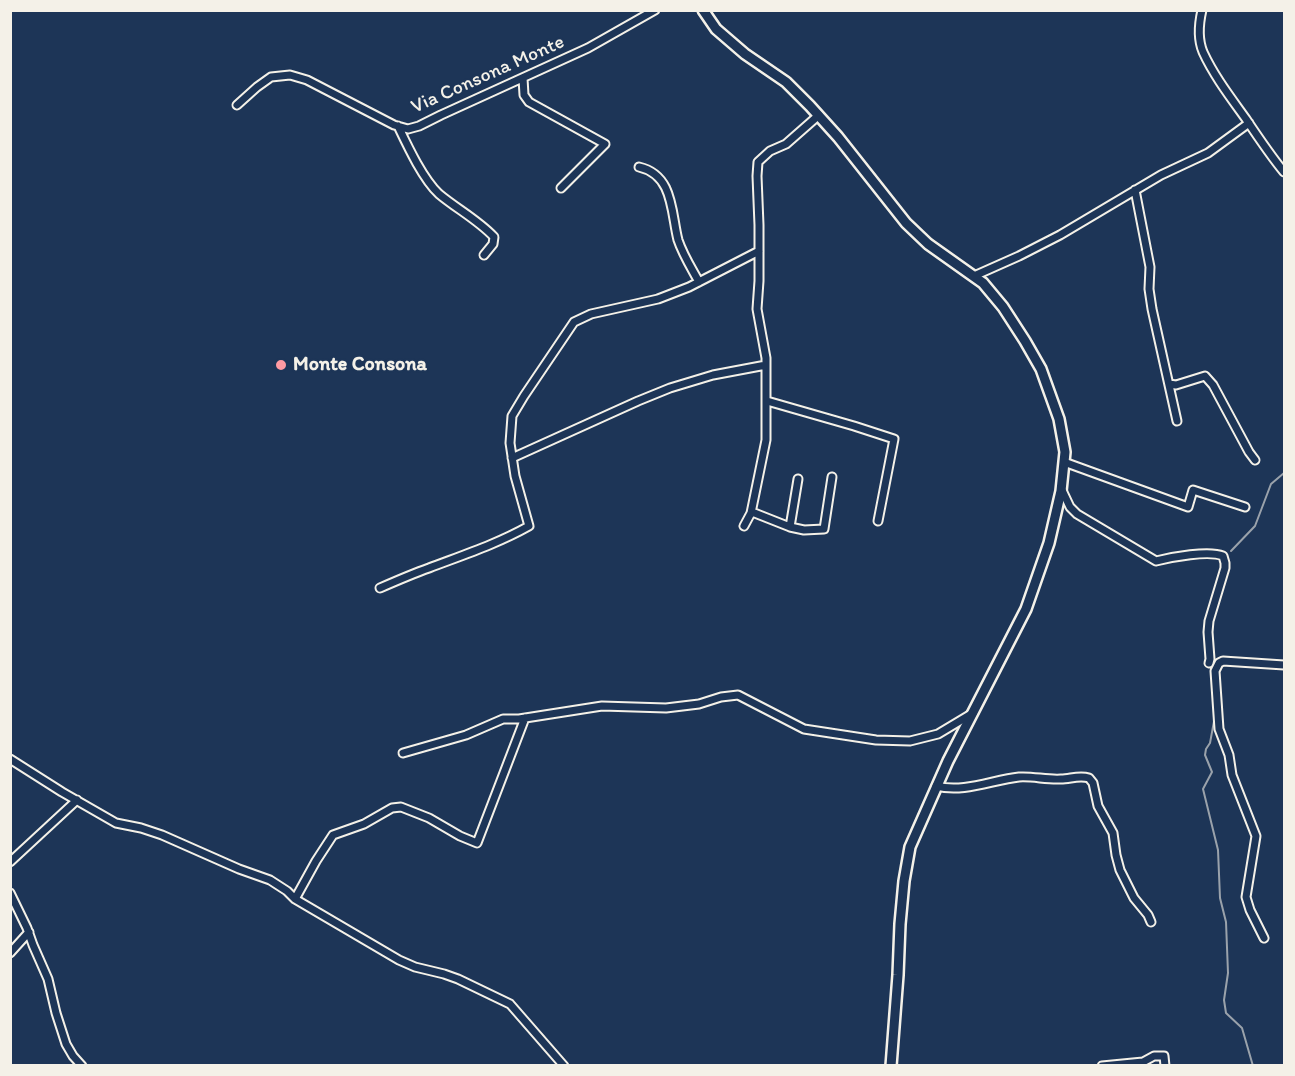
<!DOCTYPE html>
<html>
<head>
<meta charset="utf-8">
<style>
	body { margin:0 }
	#map { position:relative; width:1295px; height:1076px; overflow:hidden; background:#1d3557; font-family:Itim,sans-serif }
	canvas { display:block }
	.frame { position:absolute; inset:0; border:12px solid #f4f1e8; pointer-events:none }
</style>
</head>
<body>
<div id="map">
<canvas width="1295" height="1076"></canvas>
<div class="frame"></div>
</div>
<script>
const g = document.querySelector('canvas').getContext('2d');
g.lineJoin = 'round';
function trace(path, color, width, dash) { g.strokeStyle = color; g.lineWidth = width; g.lineCap = dash ? 'butt' : 'round'; g.setLineDash(dash || []); g.stroke(path); }
function write(font, color, halo, rows, align = 'center') {
  g.font = font + ' Itim,sans-serif'; g.lineWidth = 4.5; g.setLineDash([]); g.textBaseline = 'middle'; g.strokeStyle = halo; g.fillStyle = color; for (const [text, x, y, turn = 0] of rows) {
    g.save(); g.translate(x, y); g.rotate((+turn || 0) * Math.PI / 180); g.textAlign = isNaN(turn) ? turn : align; if (halo) g.strokeText(text, 0, 0); g.fillText(text, 0, 0); g.restore();
  }
}
const stream = new Path2D(`
	M 1231,551 L 1255,526 L 1271,484 L 1284,473
	M 1215,716 L 1210,743 L 1206,749 L 1205,755 L 1212,772 L 1203,789 L 1218,850 L 1220,898 L 1226,922 L 1228,973 L 1224,1000 L 1226,1013 L 1242,1028 L 1253,1066`);
const minor = new Path2D(`
	M 1202,10 C 1199,23 1198,40 1203,52 C 1214,76 1231,98 1246,119 C 1258,137 1270,155 1284,172
	M 523,78 L 524,95 L 529,102 L 605,144 L 561,188
	M 237,105 L 257,87 L 271,77 L 290,75 L 307,80 L 394,125 L 408,129 L 419,126 L 441,115 L 588,48 L 655,10
	M 398,126 C 408,147 423,179 439,194 C 457,209 478,220 494,237 L 493,244 L 484,255
	M 639,167 C 674,175 671,213 678,240 C 683,255 692,269 699,282
	M 1135,190 L 1150,267 L 1149,289 L 1152,309 L 1177,421
	M 974,276 L 1019,256 L 1060,235 L 1161,175 L 1208,153 L 1249,123
	M 1169,384 L 1176,385 L 1205,376 L 1213,385 L 1249,452 L 1255,460
	M 767,401 L 854,426 L 894,439 L 878,521
	M 512,458 L 638,401 L 670,388 L 713,375 L 766,365
	M 1064,462 L 1188,507 L 1193,490 L 1245,507
	M 1061,488 L 1070,507 L 1077,514 L 1156,561 C 1172,557 1209,550 1223,556 L 1225,563 L 1225,568 L 1209,621 L 1208,632 L 1210,659 L 1209,663
	M 752,512 L 790,527 L 804,530 L 824,529 L 832,477
	M 744,526 L 751,513 L 766,440 L 766,358 L 757,309 L 759,281 L 759,225 L 757,176 L 758,162 L 770,151 L 786,144 L 819,115
	M 790,527 L 798,479
	M 380,588 C 396,581 412,574 429,568 C 463,555 497,544 529,526 L 515,476 L 510,443 L 512,416 L 524,396 L 574,322 L 591,314 L 658,299 L 689,287 L 759,251
	M 403,753 L 466,735 L 503,719 L 519,719 L 602,706 L 666,708 L 699,704 L 721,697 L 738,695 L 804,729 L 876,740 L 910,741 L 938,734 L 973,713
	M 10,759 L 62,792 L 116,823 L 141,828 L 162,835 L 239,869 L 270,880 L 287,891 L 295,899 L 399,960 L 415,967 L 444,974 L 458,979 L 510,1004 L 564,1066
	M 936,786 C 964,793 992,780 1019,777 C 1033,776 1047,780 1061,779 C 1070,779 1079,775 1089,778 L 1093,783 L 1098,806 L 1113,833 L 1116,855 L 1120,870 L 1134,898 L 1148,915 L 1151,922
	M 10,862 L 77,800
	M 10,893 L 27,928 L 33,945 L 48,979 L 56,1013 L 66,1044 L 73,1056 L 82,1066
	M 295,899 L 316,861 L 333,835 L 364,824 L 392,808 L 401,807 L 429,818 L 460,836 L 477,843 L 525,718
	M 1264,938 L 1250,910 L 1246,897 L 1256,836 L 1232,775 L 1229,755 L 1219,729 L 1215,671 L 1219,663 L 1223,661 L 1284,665
	M 10,953 L 29,932
	M 1102,1066 L 1143,1062 L 1154,1056 L 1164,1056 L 1165,1066`);
const secondary = new Path2D(`
	M 703,10 L 716,29 L 745,54 L 786,82 L 810,106 L 838,137 L 906,223 L 928,244 L 983,283 L 1003,307 L 1025,341 L 1041,369 L 1059,419 L 1065,452 L 1061,491 L 1049,543 L 1026,609 L 948,761 L 910,847 L 904,881 L 900,924 L 898,975 L 891,1066`);
const markers = [
	[281,365,6,"#ff9aa2"]
];
const streetNames = [
	["Via Consona Monte",488,75,-24]
];
const poiNames = [
	["Monte Consona",293,365]
];
trace(stream, '#9aa2ab', 2);
trace(minor, '#f4f1e8', 11);
trace(secondary, '#f4f1e8', 14);
trace(minor, '#1d3557', 7);
trace(secondary, '#1d3557', 9);
for (const [x, y, r, color] of markers) { const dot = new Path2D(); dot.arc(x, y, r, 0, 2 * Math.PI); g.fillStyle = color; g.fill(dot); trace(dot, '#1d3557', 2); }
write('20px', '#f4f1e8', '#1d3557', streetNames);
write('bold 20px', '#f4f1e8', '#1d3557', poiNames, 'left');
</script>
</body>
</html>
